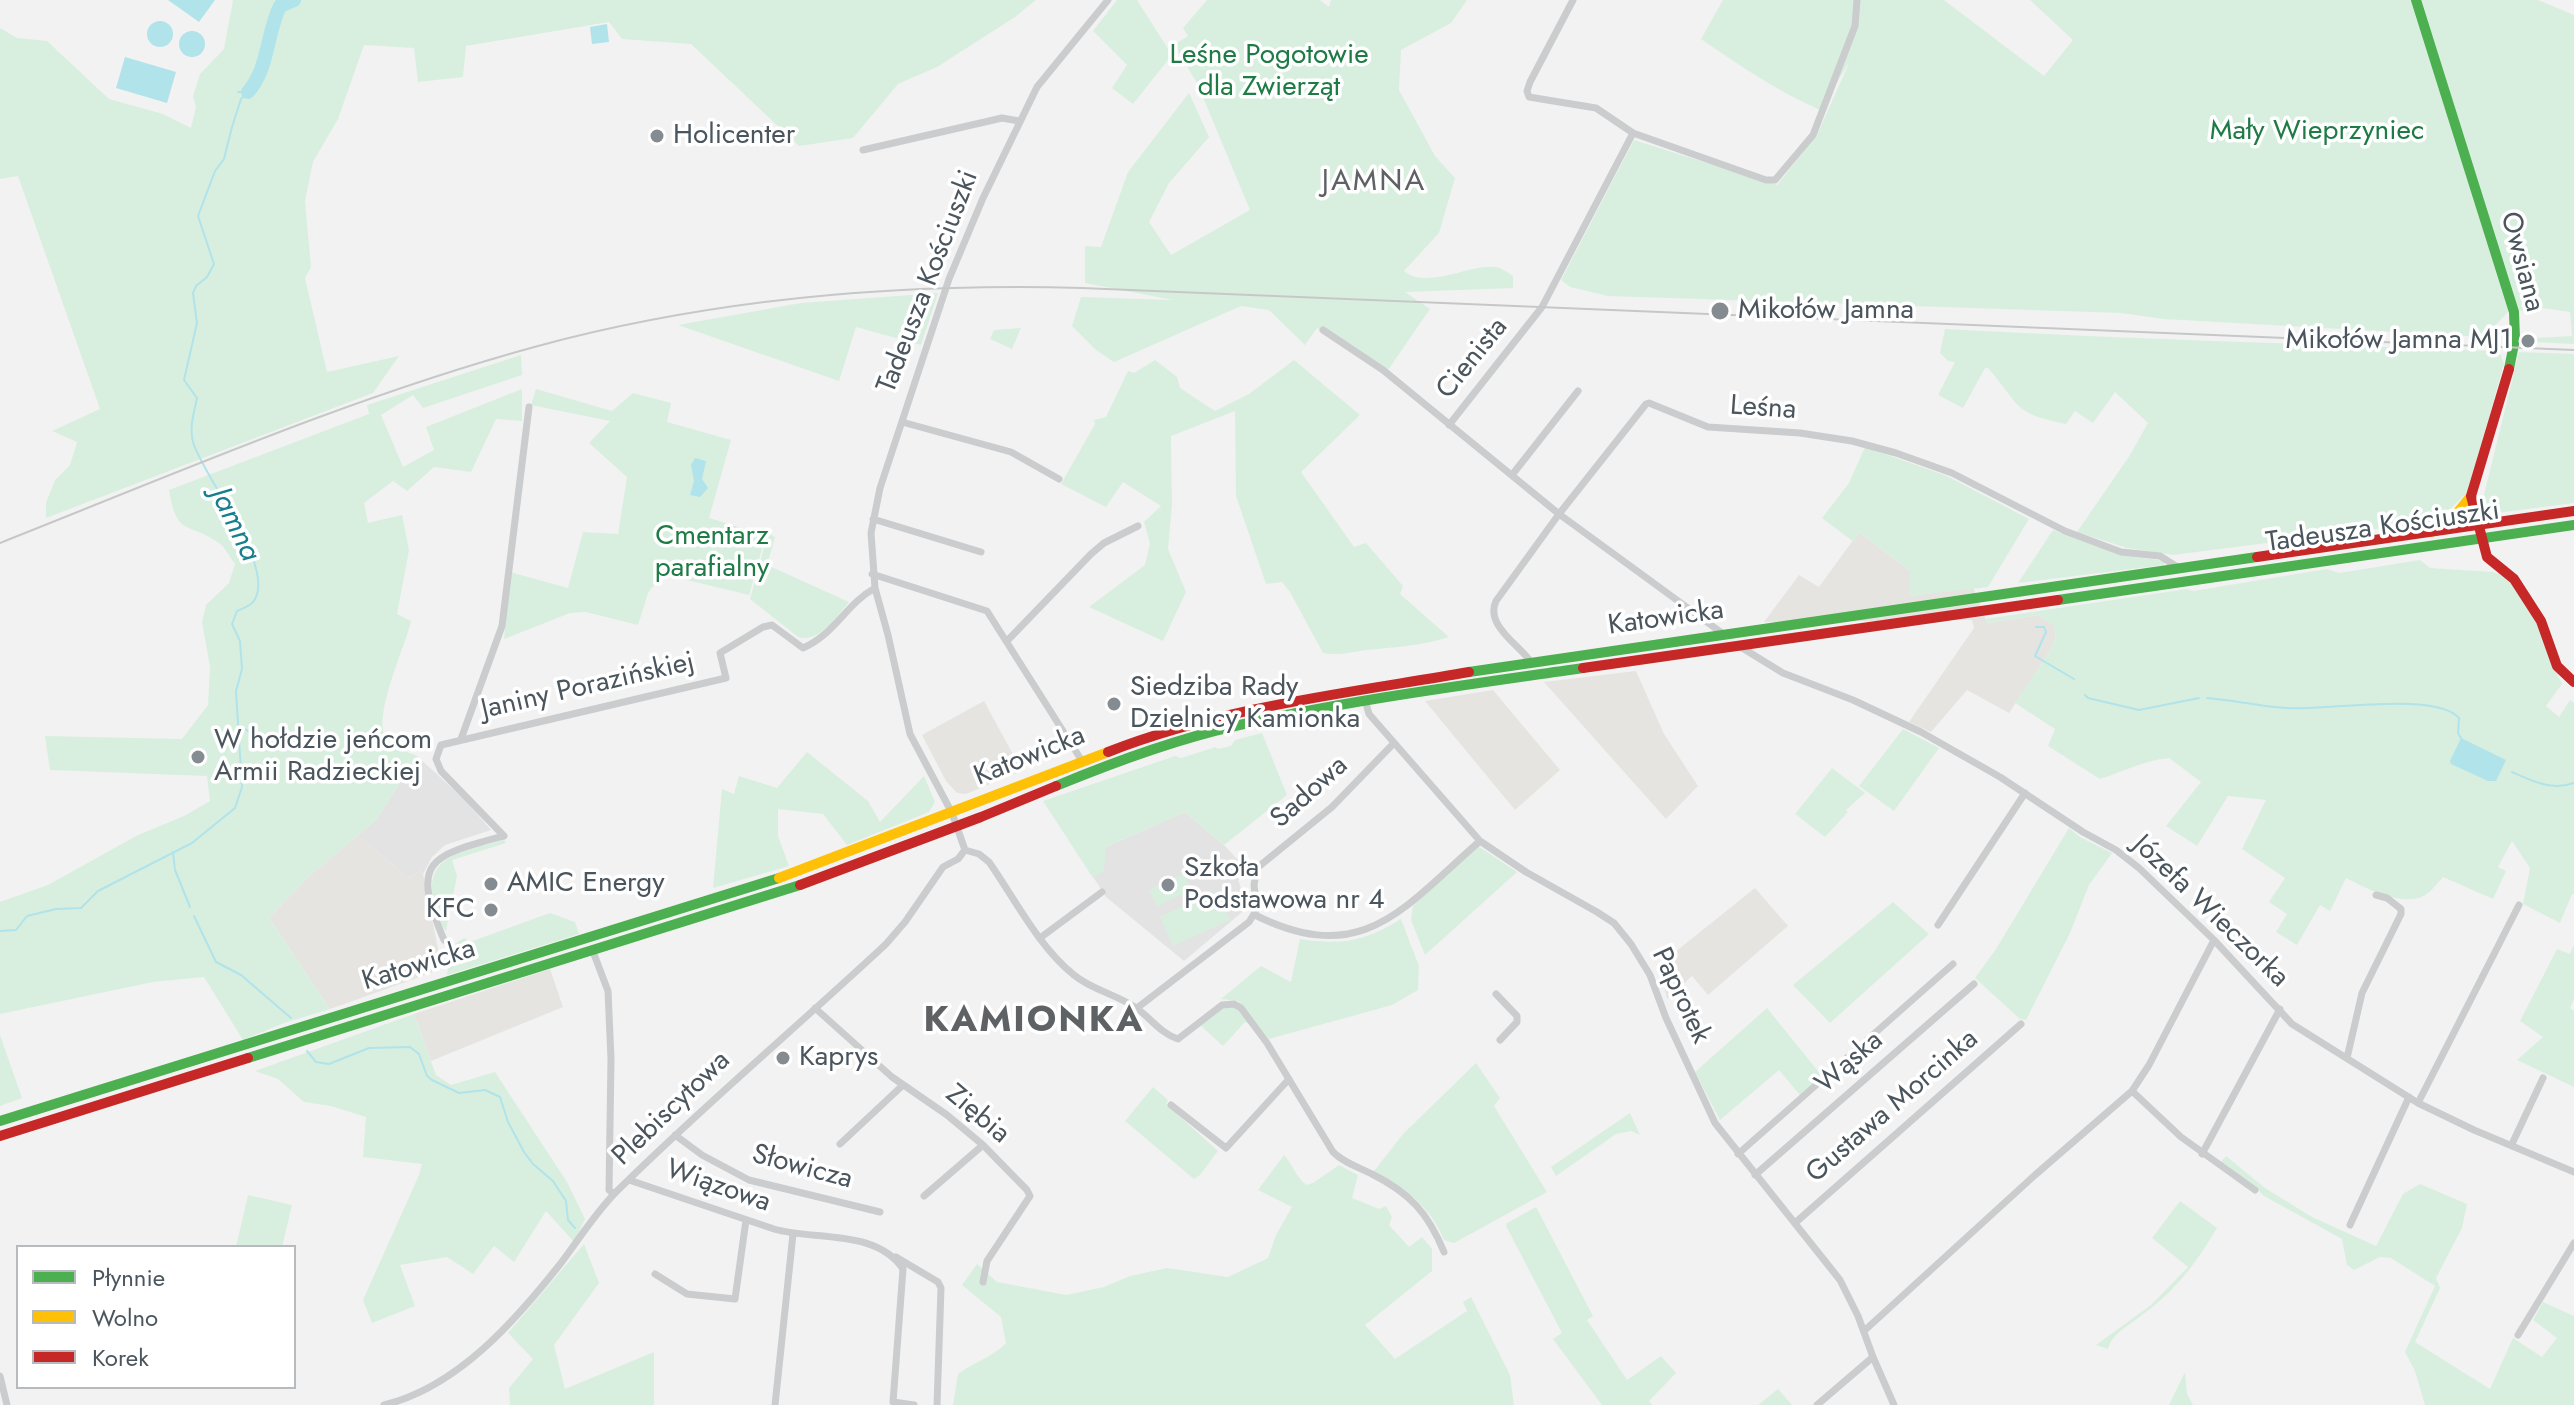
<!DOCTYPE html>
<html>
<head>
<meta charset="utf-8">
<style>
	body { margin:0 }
	#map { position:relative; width:2574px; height:1405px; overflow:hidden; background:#f2f2f2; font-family:Jost,sans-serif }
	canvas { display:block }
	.legend { position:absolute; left:16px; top:1245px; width:280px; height:144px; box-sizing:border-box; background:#fff; border:2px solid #b7bbbe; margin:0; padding:10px 14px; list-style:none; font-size:24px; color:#4a555d }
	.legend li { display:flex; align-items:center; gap:16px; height:40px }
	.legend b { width:40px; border:2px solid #b7bbbe }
</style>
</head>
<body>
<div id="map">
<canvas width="2574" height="1405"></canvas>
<ul class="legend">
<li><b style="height:10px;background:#4caf50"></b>Płynnie</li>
<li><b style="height:10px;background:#ffc107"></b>Wolno</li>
<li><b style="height:10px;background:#c62828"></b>Korek</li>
</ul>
</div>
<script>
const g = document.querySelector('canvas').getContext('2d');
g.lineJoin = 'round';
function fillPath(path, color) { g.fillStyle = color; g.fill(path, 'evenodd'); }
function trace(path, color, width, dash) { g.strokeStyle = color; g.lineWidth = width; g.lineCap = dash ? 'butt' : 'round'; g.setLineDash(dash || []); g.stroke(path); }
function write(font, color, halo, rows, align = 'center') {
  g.font = font + ' Jost,sans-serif'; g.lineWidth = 7; g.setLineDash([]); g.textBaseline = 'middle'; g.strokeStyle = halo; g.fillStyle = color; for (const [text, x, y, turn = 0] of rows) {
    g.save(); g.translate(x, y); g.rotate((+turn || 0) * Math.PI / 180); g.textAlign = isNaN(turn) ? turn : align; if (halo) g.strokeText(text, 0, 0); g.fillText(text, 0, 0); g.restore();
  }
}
const commercial = new Path2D(`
	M 1859,532 L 1910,571 L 1910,596 L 1973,587 L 1987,623 L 2038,615 L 2054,625 L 2056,637 L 2051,649 L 2009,713 L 1967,690 L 1931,732 L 1909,722 L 1974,628 L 1972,620 L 1764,622 L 1799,575 L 1819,587 Z
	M 1636,671 L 1664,734 L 1698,786 L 1666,819 L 1544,682 Z
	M 1493,690 L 1560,770 L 1515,810 L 1425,701 Z
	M 984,701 L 1022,771 L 966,794 L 957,793 L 946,781 L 922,735 Z
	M 358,835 L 408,878 L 420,871 L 423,874 L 441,964 L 431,973 L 330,1009 L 269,918 L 308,877 Z
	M 1755,888 L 1788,926 L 1708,995 L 1692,976 L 1667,999 L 1659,965 Z
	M 550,969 L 563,1007 L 431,1061 L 414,1014 Z`);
const education = new Path2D(`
	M 417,756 L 464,799 L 491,830 L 445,845 L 432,857 L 423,874 L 420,871 L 408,878 L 358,835 L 376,820 Z
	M 1185,812 L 1224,845 L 1248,871 L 1238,880 L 1248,907 L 1184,961 L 1106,897 L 1081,858 Z`);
const green = new Path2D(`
	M 233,0 L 1036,0 L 1015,17 L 937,67 L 898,84 L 853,138 L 799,146 L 691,44 L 622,39 L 609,22 L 466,46 L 463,77 L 418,82 L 414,48 L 364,45 L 338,119 L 313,162 L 305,201 L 311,267 L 305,278 L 327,372 L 399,356 L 373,393 L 46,518 L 46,503 L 55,480 L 70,465 L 77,442 L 52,431 L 100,409 L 18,176 L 0,179 L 0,28 L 17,38 L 47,41 L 109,99 L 163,114 L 191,128 L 196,107 L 193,96 L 200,74 L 224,49 Z
	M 1117,0 L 1137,0 L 1172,55 L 1133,104 L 1112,88 L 1127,65 L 1093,31 Z
	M 1207,0 L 1320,0 L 1329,7 L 1331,0 L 1467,0 L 1451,23 L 1401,50 L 1399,90 L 1435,156 L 1455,178 L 1439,233 L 1404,271 C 1427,290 1469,264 1495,267 C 1501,267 1508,273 1513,276 L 1513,288 L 1405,292 L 1430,309 L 1388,370 L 1317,328 L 1305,345 L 1269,310 L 1241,306 L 1114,362 L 1096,350 L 1072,326 L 1081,297 L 1173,300 L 1085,283 L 1085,246 L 1101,247 L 1128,172 L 1189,93 L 1209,137 L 1169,183 L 1149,222 L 1171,255 L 1250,210 L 1197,83 L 1174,45 L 1188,36 L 1183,28 Z
	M 1723,0 L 1944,0 L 2044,76 L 2073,40 L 2030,0 L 2538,0 L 2574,15 L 2574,344 L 2534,342 L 2533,338 L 2572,336 L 2570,312 L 2543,308 L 2508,312 L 2484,337 L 2164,319 L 2121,313 L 1608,296 L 1570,287 L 1561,280 L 1634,140 L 1777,185 L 1817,135 L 1850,61 L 1820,110 C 1777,91 1740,66 1701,39 Z
	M 938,293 L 921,345 L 856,327 L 839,381 L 678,325 L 801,303 Z
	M 1021,328 L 1012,349 L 990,339 L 994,330 Z
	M 1945,329 C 2128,339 2311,344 2494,351 L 2501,355 L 2504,364 L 2468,491 L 2439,521 L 2173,555 L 2127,548 L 2077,532 L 2130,455 L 2148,423 L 2115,392 L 2093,423 L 2075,411 L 2066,424 C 2012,413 2021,406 1988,368 L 1985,368 L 1963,408 L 1938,395 L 1955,362 L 1948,361 L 1940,353 Z
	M 2519,352 L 2574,354 L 2574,503 L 2489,514 L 2483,499 Z
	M 521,355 L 522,375 L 423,408 L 413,395 L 381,415 L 403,467 L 434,450 L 426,427 L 522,389 L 522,421 L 496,419 L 471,472 L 434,467 L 407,491 L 393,481 L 364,503 L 368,523 L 402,515 L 409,550 L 397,614 L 411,621 C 406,647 368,722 389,743 C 395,749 409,752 417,756 L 376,820 L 308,877 L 269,918 L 330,1009 L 284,1023 L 243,1040 L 204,977 L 153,982 L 0,1014 L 0,902 L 48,885 L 138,835 L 184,816 L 210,801 L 207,776 L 50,770 L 45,736 L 182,739 L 208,705 L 210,667 L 202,622 L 206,605 L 229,583 L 235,564 C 230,558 226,548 219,543 C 188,521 177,538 169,490 L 369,414 L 367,405 Z
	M 1155,360 L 1177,377 L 1180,388 L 1215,411 L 1249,394 L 1294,360 L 1360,415 L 1301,472 L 1354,547 L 1366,543 L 1403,586 L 1400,594 L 1449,637 C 1421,646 1395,647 1367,650 C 1351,652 1339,656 1323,653 L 1290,592 L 1282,582 L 1266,584 L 1236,496 L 1235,411 L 1171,436 L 1172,505 L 1168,549 L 1186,592 L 1163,641 L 1089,607 L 1145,565 L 1150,543 L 1144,522 L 1161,506 L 1123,482 L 1106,507 L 1061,484 L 1095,424 L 1094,420 L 1106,417 L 1128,371 L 1134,373 Z
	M 536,389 L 612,411 L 633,393 L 671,403 L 667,422 L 731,440 L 709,518 L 766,535 L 749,595 L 662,574 L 648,593 L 638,625 L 586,612 L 570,613 L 504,639 L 510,572 L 568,588 L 583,532 L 618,534 L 627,477 L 589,443 L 610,421 L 531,405 Z
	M 1865,447 L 1947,476 L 2029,519 L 1988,587 L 1909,596 L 1910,571 L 1859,532 L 1854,542 L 1822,518 L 1849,483 Z
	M 2053,530 L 2120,555 L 2158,560 L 2164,562 L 2164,565 L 2018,583 Z
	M 768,533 L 775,537 L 767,565 L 849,602 C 836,617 820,643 798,637 L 750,599 Z
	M 2420,560 L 2430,568 L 2493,572 L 2508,577 L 2518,589 L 2542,633 L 2550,660 L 2562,684 L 2546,706 L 2559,717 L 2570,700 L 2574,703 L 2574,894 L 2572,894 L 2560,923 L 2523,904 L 2530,868 L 2512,841 L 2498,867 L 2506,871 L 2493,899 L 2443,877 C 2436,885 2429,895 2419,898 C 2395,904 2366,888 2346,878 L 2330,911 L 2320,905 L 2297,945 L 2276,932 L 2287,914 L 2269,902 L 2285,878 L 2242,849 L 2266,800 L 2228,796 L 2197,846 L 2166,826 L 2201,782 L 2169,758 C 2145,760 2122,772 2100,779 L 2048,746 L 2055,729 L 2015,703 L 2051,649 L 2056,637 L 2054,626 L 2038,615 L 1987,623 L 1985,619 L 2187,589 L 2193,591 L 2327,569 L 2339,573 Z
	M 1903,729 L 1939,748 L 1894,811 L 1859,786 Z
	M 1262,733 L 1287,795 L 1224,845 L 1185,812 L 1106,847 L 1104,871 L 1093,878 L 1043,801 L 1175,756 L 1181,758 L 1216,747 L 1218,749 L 1231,746 L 1235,740 Z
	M 807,752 L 868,801 L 880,822 L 924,776 L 935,802 L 929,812 L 847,845 L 823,814 L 778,809 L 778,836 L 789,866 L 713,888 L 722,789 L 734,794 L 739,776 L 777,788 Z
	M 1832,768 L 1865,793 L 1846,810 L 1848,812 L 1825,837 L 1795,814 Z
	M 2069,828 L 2080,837 L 2112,853 L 2089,885 L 2070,933 L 2026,1020 L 2020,1019 L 1975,978 L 1996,949 Z
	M 504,840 L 506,843 L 452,860 L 457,876 L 446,931 C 438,923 437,913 434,902 C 422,853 468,851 504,840 Z
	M 1478,846 L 1517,872 L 1425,955 L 1411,920 L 1413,906 Z
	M 1184,874 L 1192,890 L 1157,906 L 1149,890 Z
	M 1216,891 L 1230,920 L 1173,946 L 1160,917 Z
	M 1893,902 L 1929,934 L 1830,1023 L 1793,985 Z
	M 550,913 L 575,922 L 579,934 L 447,975 C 450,962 449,941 466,938 L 467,943 Z
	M 1401,919 L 1419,966 L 1418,990 L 1392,1005 L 1269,1039 L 1238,1001 L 1221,999 L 1261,966 L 1291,982 L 1300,939 C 1342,945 1364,942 1401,919 Z
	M 2574,945 L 2574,999 L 2570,1008 L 2574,1011 L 2574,1087 L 2517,1060 L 2543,1037 L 2520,1021 L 2557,949 L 2570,954 Z
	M 1232,1006 L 1240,1011 L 1249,1024 L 1245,1022 L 1223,1046 L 1200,1025 L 1223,1007 Z
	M 1767,1008 L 1822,1076 L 1800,1095 L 1779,1070 L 1720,1120 L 1695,1072 Z
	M 414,1014 L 436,1075 L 451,1085 L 495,1072 L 567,1182 L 585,1219 L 574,1242 L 546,1211 L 514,1262 L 494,1246 L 473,1274 L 447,1257 L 400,1265 L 415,1306 L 372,1323 L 363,1300 L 419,1175 L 422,1164 L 363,1157 L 366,1117 L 331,1106 L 304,1102 L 278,1079 L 255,1071 Z
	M 0,1035 L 22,1098 L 0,1106 Z
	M 1476,1063 L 1500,1098 L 1494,1106 L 1547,1192 L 1454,1243 L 1444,1240 C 1431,1207 1405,1188 1374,1171 L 1403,1134 Z
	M 1153,1087 L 1168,1100 L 1166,1104 L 1218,1151 L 1200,1175 L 1194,1179 L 1125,1121 Z
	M 1630,1113 L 1640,1135 L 1631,1131 L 1616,1134 L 1556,1176 L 1551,1167 Z
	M 1284,1155 C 1293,1165 1296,1177 1306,1185 L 1313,1183 L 1339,1165 L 1358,1175 L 1352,1198 L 1379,1209 L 1386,1206 L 1392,1217 L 1389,1225 L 1409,1247 L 1422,1237 L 1432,1249 L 1432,1271 L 1365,1325 L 1395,1359 L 1467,1311 L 1463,1302 L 1471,1297 L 1510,1375 L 1514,1405 L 953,1405 L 958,1374 C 974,1362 993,1357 1006,1343 L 1001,1317 L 962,1285 L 977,1264 L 997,1282 L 1066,1295 L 1104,1287 L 1130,1276 L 1167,1268 L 1228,1277 L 1268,1258 L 1276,1235 L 1292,1207 L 1258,1190 Z
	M 2226,1156 L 2265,1188 L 2312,1217 L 2376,1246 L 2403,1194 L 2420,1184 L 2467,1204 L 2462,1228 L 2436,1278 L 2440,1288 L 2415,1342 L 2490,1389 L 2513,1338 L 2542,1357 L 2557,1338 L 2533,1320 L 2543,1302 L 2574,1316 L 2574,1405 L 2425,1405 L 2415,1371 L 2405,1352 L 2435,1286 L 2391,1258 L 2380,1257 L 2354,1270 L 2347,1265 L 2342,1239 L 2264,1196 L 2252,1184 L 2221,1162 Z
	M 248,1195 L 292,1205 L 282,1247 L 236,1247 Z
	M 2180,1201 L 2217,1228 C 2194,1266 2175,1292 2138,1318 C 2127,1327 2112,1334 2108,1349 L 2096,1345 L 2151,1305 L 2188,1267 L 2152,1238 Z
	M 1536,1207 L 1593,1316 L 1587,1320 L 1627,1380 L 1661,1356 L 1676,1373 L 1649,1401 L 1652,1405 L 1602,1405 L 1553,1339 L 1562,1333 L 1506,1226 L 1507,1223 Z
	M 584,1244 L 599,1283 L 554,1345 L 565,1389 L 654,1352 L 654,1405 L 510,1405 L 509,1388 L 533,1359 L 508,1333 Z
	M 2185,1372 L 2187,1394 L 2193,1405 L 2169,1405 Z
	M 1778,1389 L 1792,1405 L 1758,1405 Z`);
const water = new Path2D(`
	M 168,0 L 215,0 L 199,22 Z
	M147 34a13 13 0 1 1 26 0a13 13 0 1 1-26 0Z
	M 607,24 L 609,42 L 592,44 L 590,27 Z
	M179 44a13 13 0 1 1 26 0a13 13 0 1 1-26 0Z
	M 125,57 L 176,72 L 167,103 L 116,88 Z
	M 695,458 L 706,461 L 702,479 L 708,488 L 700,497 L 690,495 L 694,481 L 691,465 Z
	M 2461,738 L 2506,760 L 2496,781 L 2488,781 L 2451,764 L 2450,761 Z`);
const stream = new Path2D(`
	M 238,92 L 246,92
	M 2036,627 L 2044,627 L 2046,632 L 2035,656 L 2074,679
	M 2085,695 L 2088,698 L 2139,710 L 2199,698
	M 2207,698 C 2234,700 2261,707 2288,708 C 2325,711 2436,691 2459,718 L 2458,733 L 2461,738
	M 240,726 L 253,734
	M 2512,772 C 2532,781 2552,791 2574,783
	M 173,852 L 175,870 L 190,907
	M 194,916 L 216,962 L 241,975 L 291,1018
	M 0,931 L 16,930 L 27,916 L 56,909 L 81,908 L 98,891 L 192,843 L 235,808 L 242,787 L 236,691 L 242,669 L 240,641 L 232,624 L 237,611 C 242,609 250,606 253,602 C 279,570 203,477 193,442 C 189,427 194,413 197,398 L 184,380 L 197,323 L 193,293 L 196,286 L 207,277 L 214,264 L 198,216 L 215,171 L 224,159 L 232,127 L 241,99 L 248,92
	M 307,1051 L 316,1062 L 329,1064 L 369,1048 L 410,1047 L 419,1054 L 427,1076 L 432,1080 L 459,1093 L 485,1090 L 500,1097 L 508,1122 L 524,1152 L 533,1164 L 553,1181 L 566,1201 L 568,1220 L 575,1228`);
const river = new Path2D(`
	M 248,92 C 269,68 266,35 280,6 L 294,0`);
const street = new Path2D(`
	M 1573,0 L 1530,82 L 1527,91 L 1529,97 L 1596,108 L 1633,133 L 1766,180 L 1775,180 L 1813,135 L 1855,26 L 1857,0
	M 863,150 L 1002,118 L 1019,121
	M 1323,330 L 1383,370 L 1559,514 L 1722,633
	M 902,422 L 1011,452 L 1059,479
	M 1449,425 L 1542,307 L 1633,133
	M 1512,475 L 1578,391
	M 873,519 L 981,552
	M 872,574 L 987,611 L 1082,761
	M 1007,641 L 1091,554 L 1104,543 L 1138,526
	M 1739,646 L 1783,673 L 1853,700 L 1921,732 L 2000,777 L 2083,832 L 2116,850 L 2139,868 L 2214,940 L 2292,1024 L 2418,1103 L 2474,1130 L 2574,1172
	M 1531,662 C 1518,644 1485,625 1496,601 L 1559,514 L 1646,404 L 1649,403 L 1708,427 L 1800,433 L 1852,441 L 1896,453 L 1952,473 L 2065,531 L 2121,552 L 2160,556 L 2179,568
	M 1365,700 L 1369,714 L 1480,841 L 1526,872 L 1597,912 L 1614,923 L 1631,944 L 1650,975 L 1666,1018 L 1715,1123 L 1840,1280 L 1858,1316 L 1873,1357 L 1894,1405
	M 461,739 L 502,626 L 529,407
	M 965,850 L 952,813 L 910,734 L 888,635 L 875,588 L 871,533 L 880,488 L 949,279 L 983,198 L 1037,87 L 1108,0
	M 965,850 L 979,854 L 989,862 C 1015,899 1038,946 1074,975 C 1093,991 1120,995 1139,1010 C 1152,1020 1162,1034 1178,1039 L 1222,1005 L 1234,1004 L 1241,1008 L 1267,1043 L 1333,1152 C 1344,1163 1358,1167 1372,1174 C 1410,1193 1428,1213 1444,1252
	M 1255,915 C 1363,969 1404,907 1480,841
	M 1938,925 L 2025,793
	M 1040,938 L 1102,892
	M 444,940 C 410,860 429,856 504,836 L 441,771 L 436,759 L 441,745 L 726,678 L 720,653 L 763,627 L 772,625 L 803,648 C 835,634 846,604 875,588
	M 592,949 L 608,991 L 611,1059 L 609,1190 L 614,1194
	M 1496,994 L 1517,1016 L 1517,1022 L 1500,1040
	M 815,1008 L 892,1077 L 947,1115 L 983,1145 L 1027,1190 L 1030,1196 L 987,1261 L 983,1282
	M 1137,1008 L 1249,922 L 1257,909 L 1254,885 L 1257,868 L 1332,807 L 1394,743
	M 2347,1058 L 2362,993 L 2401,914 L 2401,909 L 2387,898 L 2376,895
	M 2132,1091 L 2181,1137 L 2255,1190
	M 2418,1103 L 2519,905
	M 1171,1105 L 1226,1148 L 1289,1079
	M 675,1135 L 702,1155 L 749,1180 L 880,1212
	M 840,1144 L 903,1085
	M 2512,1144 L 2543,1078
	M 1738,1154 L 1953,964
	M 2202,1154 L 2280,1009
	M 1755,1175 L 1974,984
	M 629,1180 L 774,1229 C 816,1241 876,1229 903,1269 L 893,1402 L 914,1405
	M 924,1196 L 983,1145
	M 1795,1223 L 2021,1024
	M 2350,1225 L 2409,1097
	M 896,1257 L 938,1282 L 941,1288 L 937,1405
	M 655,1274 L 687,1294 L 735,1299 L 746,1220
	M 1864,1331 L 2035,1175 L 2132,1091 L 2149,1065 L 2214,940
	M 2518,1335 L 2574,1243
	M 0,1376 L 7,1405
	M 384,1405 C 458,1387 516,1320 561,1263 C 579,1239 596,1212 617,1191 C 704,1105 797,1027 886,944 L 905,922 L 943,867 L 958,859 L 965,850
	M 775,1405 L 793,1234
	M 1817,1405 L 1873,1357`);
const fast = new Path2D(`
	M 2416,0 L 2514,312 L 2515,339 L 2509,369
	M 2058,600 L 2574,525
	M 1469,672 L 2257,557
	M 1056,786 C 1114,762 1173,740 1235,726 C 1349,700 1466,685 1583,668
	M 248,1058 L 800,885
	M 0,1121 L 779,878`);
const slow = new Path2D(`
	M 2431,532 L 2458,512 L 2471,496
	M 779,878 L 1108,752`);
const jam = new Path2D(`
	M 2509,369 L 2471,496 L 2487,557 L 2514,579 L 2541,621 L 2557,666 L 2574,682
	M 2257,557 L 2574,511
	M 1583,668 L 2058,600
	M 1108,752 C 1222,707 1348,693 1469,672
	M 800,885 L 981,817 L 1056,786
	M 0,1136 L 248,1058`);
const rail = new Path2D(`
	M 0,543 C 177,473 354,396 538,346 C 716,298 899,283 1082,288 L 2574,350`);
const markers = [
	[657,136,8,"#858c91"],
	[1720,311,10,"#858c91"],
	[2528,341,8,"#858c91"],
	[1114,704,8,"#858c91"],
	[198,757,8,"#858c91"],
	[491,884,8,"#858c91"],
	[1168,885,8,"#858c91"],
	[491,910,8,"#858c91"],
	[783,1058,8,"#858c91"]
];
const parkNames = [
	["Leśne Pogotowie",1269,56],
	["dla Zwierząt",1269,88],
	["Mały Wieprzyniec",2317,132],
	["Cmentarz",712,537],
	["parafialny",712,569]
];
const poiNames = [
	["Holicenter",673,136],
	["Mikołów Jamna",1738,311],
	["Mikołów Jamna MJ1",2512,341,"right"],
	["Siedziba Rady",1130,688],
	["Dzielnicy Kamionka",1130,720],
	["W hołdzie jeńcom",214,741],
	["Armii Radzieckiej",214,773],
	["Szkoła",1184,869],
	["Podstawowa nr 4",1184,901],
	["AMIC Energy",507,884],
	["KFC",475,910,"right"],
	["Kaprys",799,1058]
];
const streetNames = [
	["Owsiana",2521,262,75],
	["Tadeusza Kościuszki",929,282,-69],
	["Cienista",1473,359,-51],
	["Leśna",1763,409,4],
	["Tadeusza Kościuszki",2383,528,-8],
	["Katowicka",1666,619,-8],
	["Janiny Porazińskiej",588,687,-13],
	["Katowicka",1030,757,-22],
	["Sadowa",1310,793,-42],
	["Józefa Wieczorka",2210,912,44],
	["Katowicka",419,966,-17],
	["Paprotek",1680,996,65],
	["Wąska",1850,1063,-41],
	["Gustawa Morcinka",1893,1107,-41],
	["Plebiscytowa",672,1109,-44],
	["Ziębia",977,1115,40],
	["Słowicza",802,1168,15],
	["Wiązowa",718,1187,19]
];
const neighbourhoodNames = [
	["JAMNA",1374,183]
];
const waterNames = [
	["Jamna",234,525,64]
];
const districtNames = [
	["KAMIONKA",1034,1022]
];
fillPath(commercial, '#e6e4e0');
fillPath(education, '#e4e3e3');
fillPath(green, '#d8efdf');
fillPath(water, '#b0e3ea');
trace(stream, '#b0e3ea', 2);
trace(river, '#b0e3ea', 14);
trace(street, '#cacccd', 7);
trace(fast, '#4caf50', 10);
trace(slow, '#ffc107', 10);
trace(jam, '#c62828', 10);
trace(rail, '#c6c8c8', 2);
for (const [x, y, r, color] of markers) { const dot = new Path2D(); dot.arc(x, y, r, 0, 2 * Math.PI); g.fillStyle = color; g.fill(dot); trace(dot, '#fff', 3); }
write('28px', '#1e7b45', '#fff', parkNames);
write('28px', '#4a555d', '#fff', poiNames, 'left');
write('28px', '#4a555d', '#fff', streetNames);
g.letterSpacing = '2px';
write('30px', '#5e6265', '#fff', neighbourhoodNames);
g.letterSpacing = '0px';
write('italic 30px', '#167e8d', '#fff', waterNames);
g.letterSpacing = '2px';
write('bold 36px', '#5e6265', '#fff', districtNames);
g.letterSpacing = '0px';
</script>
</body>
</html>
